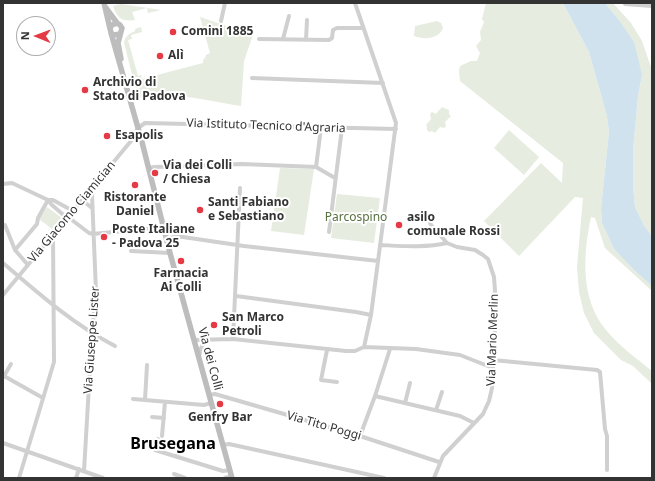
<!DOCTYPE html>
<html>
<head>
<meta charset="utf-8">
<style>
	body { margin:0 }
	#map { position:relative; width:655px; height:481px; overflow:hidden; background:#fff; font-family:"Noto Sans",sans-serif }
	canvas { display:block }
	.frame { position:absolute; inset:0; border:4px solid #333; pointer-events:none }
	.north { position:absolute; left:16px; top:16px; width:40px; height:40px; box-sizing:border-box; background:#fff; border:1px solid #adadad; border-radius:50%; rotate:271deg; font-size:11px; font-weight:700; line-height:16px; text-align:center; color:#333 }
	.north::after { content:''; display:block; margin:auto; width:14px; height:18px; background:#e63946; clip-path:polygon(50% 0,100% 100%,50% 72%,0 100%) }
</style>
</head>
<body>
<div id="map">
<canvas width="655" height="481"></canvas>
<div class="frame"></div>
<div class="north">N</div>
</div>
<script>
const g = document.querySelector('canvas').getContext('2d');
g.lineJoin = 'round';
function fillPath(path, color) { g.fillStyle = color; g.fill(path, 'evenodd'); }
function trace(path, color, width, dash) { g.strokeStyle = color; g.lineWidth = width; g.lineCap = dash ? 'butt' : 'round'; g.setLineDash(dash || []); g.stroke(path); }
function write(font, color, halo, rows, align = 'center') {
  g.font = font + ' "Noto Sans",sans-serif'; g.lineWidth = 4; g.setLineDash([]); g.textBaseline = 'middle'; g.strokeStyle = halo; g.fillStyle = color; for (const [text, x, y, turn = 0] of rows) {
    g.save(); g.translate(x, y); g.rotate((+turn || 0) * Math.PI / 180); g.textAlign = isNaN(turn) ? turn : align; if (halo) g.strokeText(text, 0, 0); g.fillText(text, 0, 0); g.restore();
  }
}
const green = new Path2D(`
	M 486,3 L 563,3 L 589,52 L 607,116 L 609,132 L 601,209 L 602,223 L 614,249 L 634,270 L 652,286 L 652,291 L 605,248 L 595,218 L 591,217 C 583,254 580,299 606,330 C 619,346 636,358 652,371 L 652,384 L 633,366 L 621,360 L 594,333 L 584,313 L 579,292 L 577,267 L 583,198 L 575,197 L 519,256 L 484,221 L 541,163 L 562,183 L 563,163 L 460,81 L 459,71 L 460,66 L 471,61 L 477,61 L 480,53 L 476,46 L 481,40 L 480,32 L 484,22 L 482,19 Z
	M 605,3 L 613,3 L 631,23 L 642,41 L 652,70 L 652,236 L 644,227 L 635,207 L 633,185 L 633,150 L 638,96 L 642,75 L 618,19 Z
	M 121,4 L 161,10 L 148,13 L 147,8 L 132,12 L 135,20 C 122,22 117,18 113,6 Z
	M 200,17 L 253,35 L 244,61 L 241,106 C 208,101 172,91 138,98 L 124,43 C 125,36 129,34 135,31 L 135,29 L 141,27 L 142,32 L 131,35 L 132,39 L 128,40 L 138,76 L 141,75 L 142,79 L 203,63 L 203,60 L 205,58 L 206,55 L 210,53 Z
	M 437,21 L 441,23 L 443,28 C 439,39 424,40 414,36 L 415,26 Z
	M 442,107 L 449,110 L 449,114 L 451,116 L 445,122 L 446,126 L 444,128 L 440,127 L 435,133 L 432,131 L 429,132 L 427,130 L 427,127 L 426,125 L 431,119 L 430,114 L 432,112 L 436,114 Z
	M 509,130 L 539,157 L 524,175 L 494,148 Z
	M 280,168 L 314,169 L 304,235 L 271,231 Z
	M 337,194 L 380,198 L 374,243 L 331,238 Z
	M 47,207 L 62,218 L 52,229 L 39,219 Z`);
const water = new Path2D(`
	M 563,3 L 605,3 L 618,19 L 634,42 L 642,75 L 638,96 L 633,150 L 633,185 L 635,207 L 644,226 L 652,236 L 652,286 L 634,270 L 614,249 L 602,223 L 601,209 L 609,132 L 607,116 L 589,52 Z`);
const minor = new Path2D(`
	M 355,3 L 396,123 L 371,315 L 364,347
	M 625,4 L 652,6
	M 221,21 L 225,3
	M 259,39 L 329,40 L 332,38 L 333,30 L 337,28 L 363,28
	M 283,39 L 289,16
	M 306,40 L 307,20
	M 252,78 L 383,83
	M 316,167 L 321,128
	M 149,168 L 154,167 L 242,164 L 316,167 L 335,178
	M 3,184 L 12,183 L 48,200 L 53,200 L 73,211
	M 48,200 L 52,205 L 67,218
	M 82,200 L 92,208
	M 68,217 L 89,233 L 93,234 L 164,227
	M 428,218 L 431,225 L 447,243 L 457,247 L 475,250 L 483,255 L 488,259 L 494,277 L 496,305 L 492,388 L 489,401 L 483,414 L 443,456 L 434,478
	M 5,225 L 15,250 L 28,265
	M 329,232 L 342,128
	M 166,239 L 174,237 L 183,237 L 244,246 L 378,261
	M 380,245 C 402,246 426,248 447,243
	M 15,250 L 37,224 L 38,218 L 48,200
	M 131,251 L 170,253
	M 3,263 C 39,294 73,324 115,346
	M 3,295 L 131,141 L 138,128 L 145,123 L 396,129
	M 236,296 L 356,312 L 371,315
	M 233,339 L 240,188
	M 194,340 L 233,339 L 346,351 L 355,351 L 364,347 L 416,349 L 460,355 L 493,368
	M 327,350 L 321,380 L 337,382
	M 199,356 L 201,348 L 206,339
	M 493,360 L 597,370 L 600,372 L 605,429 L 607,436 L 607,470
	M 11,364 L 4,376 L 43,398
	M 209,395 L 215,394 L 360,436 L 439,462
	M 375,396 L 460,416 L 474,423
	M 133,399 L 204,405 L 211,403
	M 145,400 L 147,365
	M 405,403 L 410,383
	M 436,410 L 442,392
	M 152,417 L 164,418
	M 162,436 L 165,402
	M 360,436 L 375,396 L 390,349
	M 158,439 L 155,450 L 223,471 L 230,470
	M 3,443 L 103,478
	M 223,445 L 229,444 L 384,478
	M 177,457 L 180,445
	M 84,471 L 92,334 L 96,292 L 92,195 L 90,190
	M 174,474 L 185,478
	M 19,478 L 54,362 L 53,235
	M 76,478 L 79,469
	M 225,478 L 231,476`);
const secondary = new Path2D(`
	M 104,3 L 110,29
	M 106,8 L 117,23
	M 111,33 L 142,142 L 170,253 L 232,478
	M 120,34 L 114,35 L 111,33 L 110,28 L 112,25 L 117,23 L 120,25 L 122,28 L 118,43 L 121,59`);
const markers = [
	[173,32,4,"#e63946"],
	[160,56,4,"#e63946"],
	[85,90,4,"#e63946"],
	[107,136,4,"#e63946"],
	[155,173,4,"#e63946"],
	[135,185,4,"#e63946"],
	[200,210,4,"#e63946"],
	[399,225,4,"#e63946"],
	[104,237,4,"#e63946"],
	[181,261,4,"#e63946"],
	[214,325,4,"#e63946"],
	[220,404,4,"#e63946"]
];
const poiNames = [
	["Comini 1885",181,32],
	["Alì",168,56],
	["Archivio di",93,83],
	["Stato di Padova",93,97],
	["Esapolis",115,136],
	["Via dei Colli",163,166],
	["/ Chiesa",163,180],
	["Ristorante",135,198,"center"],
	["Daniel",135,212,"center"],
	["Santi Fabiano",208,203],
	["e Sebastiano",208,217],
	["asilo",407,218],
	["comunale Rossi",407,232],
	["Poste Italiane",112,230],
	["- Padova 25",112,244],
	["Farmacia",181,274,"center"],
	["Ai Colli",181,288,"center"],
	["San Marco",222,318],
	["Petroli",222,332],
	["Genfry Bar",220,418,"center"]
];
const streetNames = [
	["Via Istituto Tecnico d'Agraria",266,126,2],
	["Via Giacomo Ciamician",72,212,-50],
	["Via Giuseppe Lister",92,340,-86],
	["Via Mario Merlin",493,340,-88],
	["Via dei Colli",210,359,75],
	["Via Tito Poggi",324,426,16]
];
const parkNames = [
	["Parcospino",356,218]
];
const districtNames = [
	["Brusegana",173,444]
];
fillPath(green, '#e6ecdf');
fillPath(water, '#cfe2ee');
trace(minor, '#d0d0d0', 4);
trace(secondary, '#bdbdbd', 5.5);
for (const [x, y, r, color] of markers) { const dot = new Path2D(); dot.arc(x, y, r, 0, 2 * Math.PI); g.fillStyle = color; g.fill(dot); trace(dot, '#fff', 1.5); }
write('bold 12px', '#333', '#fff', poiNames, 'left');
write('12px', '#333', '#fff', streetNames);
write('12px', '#56703f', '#fff', parkNames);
write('bold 16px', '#000', '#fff', districtNames);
</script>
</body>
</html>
